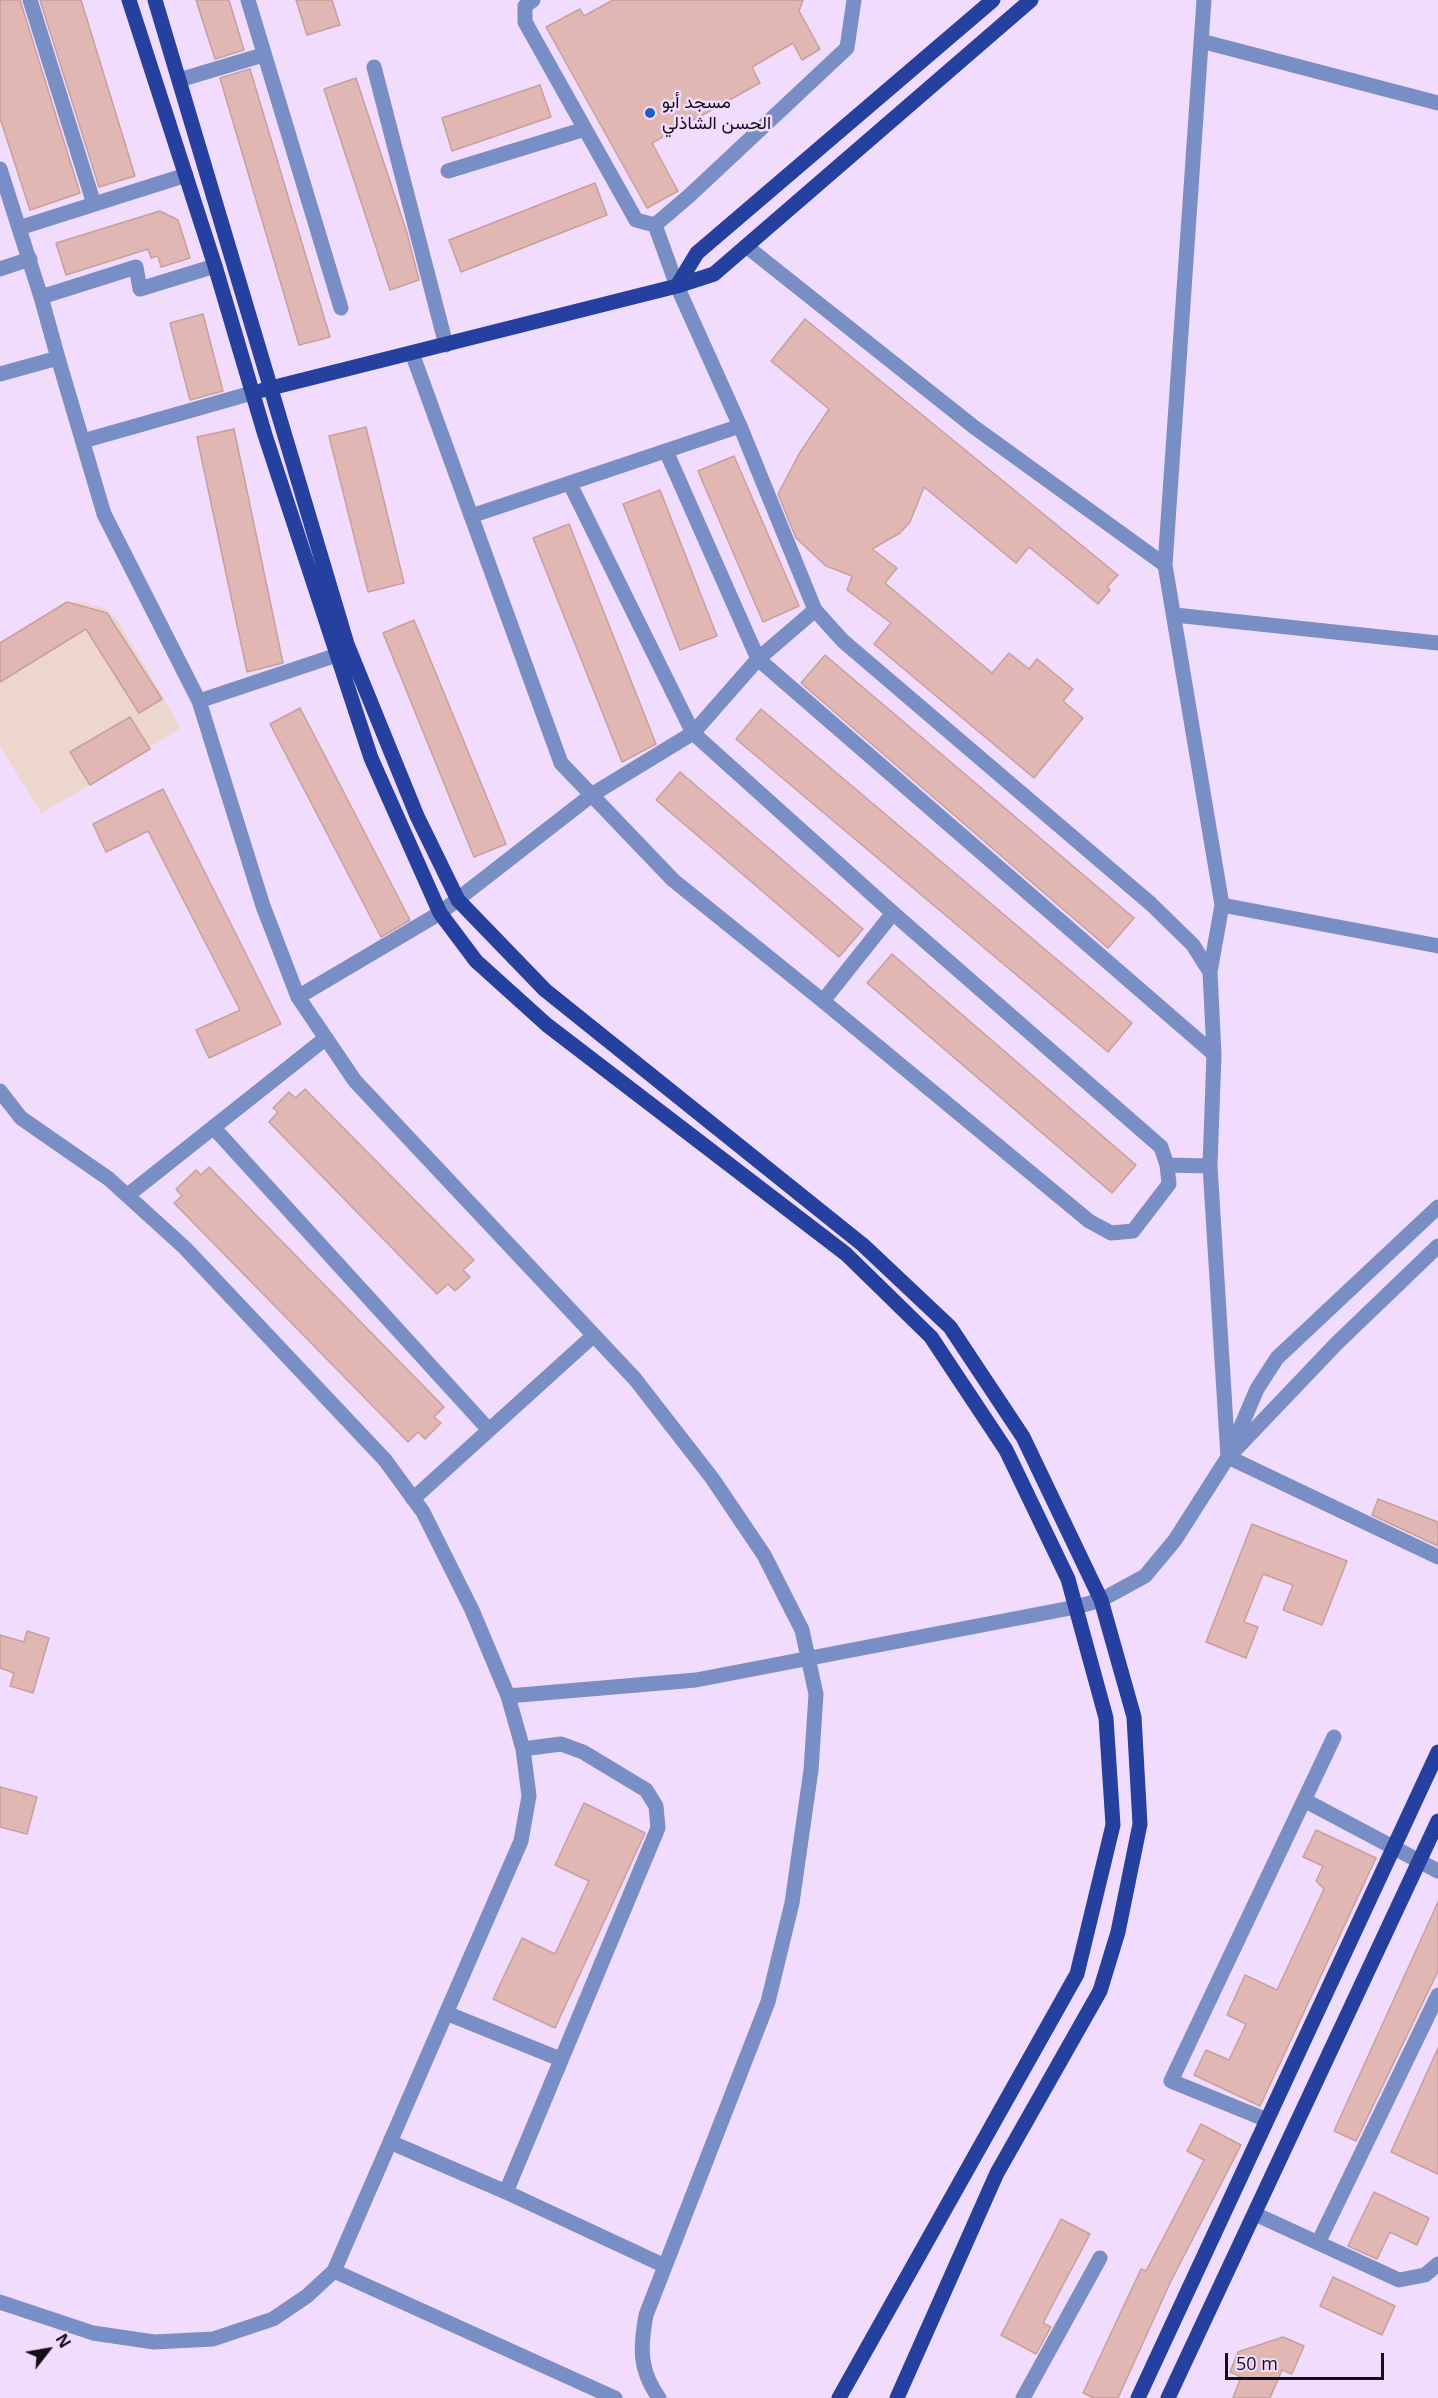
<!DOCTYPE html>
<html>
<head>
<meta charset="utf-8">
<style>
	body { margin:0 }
	#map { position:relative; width:1438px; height:2398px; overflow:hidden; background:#f1dcfd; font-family:"Open Sans",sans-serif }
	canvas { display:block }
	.north { position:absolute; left:18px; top:2320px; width:60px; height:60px; -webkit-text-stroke:4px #f1dcfd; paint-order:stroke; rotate:59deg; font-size:16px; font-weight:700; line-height:24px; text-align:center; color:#150e19 }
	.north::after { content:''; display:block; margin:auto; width:21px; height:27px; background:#150e19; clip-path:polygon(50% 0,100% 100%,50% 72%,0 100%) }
	.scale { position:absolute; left:1225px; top:2353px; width:159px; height:27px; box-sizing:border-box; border:3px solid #150e19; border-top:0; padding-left:8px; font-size:18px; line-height:21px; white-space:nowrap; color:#150e19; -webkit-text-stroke:4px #f1dcfd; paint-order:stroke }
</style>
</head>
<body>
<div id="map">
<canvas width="1438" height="2398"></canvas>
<div class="north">N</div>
<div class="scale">50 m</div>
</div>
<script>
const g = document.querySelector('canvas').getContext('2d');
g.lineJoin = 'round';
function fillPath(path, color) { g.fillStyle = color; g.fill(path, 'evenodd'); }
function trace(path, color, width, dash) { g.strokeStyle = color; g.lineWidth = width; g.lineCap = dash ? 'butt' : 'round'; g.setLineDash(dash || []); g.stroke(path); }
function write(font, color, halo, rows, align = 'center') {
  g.font = font + ' "Open Sans",Vazirmatn,sans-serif'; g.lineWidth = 5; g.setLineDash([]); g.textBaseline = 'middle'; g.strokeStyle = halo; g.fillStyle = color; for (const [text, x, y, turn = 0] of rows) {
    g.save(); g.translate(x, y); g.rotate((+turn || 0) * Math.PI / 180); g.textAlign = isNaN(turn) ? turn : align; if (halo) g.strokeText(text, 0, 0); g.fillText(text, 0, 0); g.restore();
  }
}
const education = new Path2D(`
	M 77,601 L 104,608 L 117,619 L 181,728 L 90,785 L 41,813 L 0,746 L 0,643 L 60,606 Z`);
const building = new Path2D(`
	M 0,0 L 20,0 L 80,193 L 30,210 L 0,118 Z
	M 40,0 L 81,0 L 135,176 L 99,187 Z
	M 196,0 L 229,0 L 244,50 L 215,59 Z
	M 296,0 L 332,0 L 340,25 L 307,35 Z
	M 613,0 L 803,0 L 799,11 L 820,49 L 802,60 L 793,43 L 752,67 L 760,83 L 652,143 L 678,191 L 647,208 L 546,27 L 580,9 L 584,16 Z
	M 250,69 L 330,337 L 299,345 L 220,78 Z
	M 356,78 L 407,233 L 419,280 L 390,290 L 324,89 Z
	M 540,85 L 551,117 L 452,151 L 442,118 Z
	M 595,183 L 607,215 L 461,272 L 449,240 Z
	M 160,211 L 178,220 L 190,258 L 161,267 L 158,256 L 151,258 L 148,249 L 66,275 L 56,243 Z
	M 203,314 L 223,391 L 190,400 L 170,323 Z
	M 805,319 L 1118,575 L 1107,587 L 1110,590 L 1098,604 L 1029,547 L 1016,563 L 924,487 L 910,522 L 900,533 L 872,549 L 897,568 L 885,583 L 992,673 L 1009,653 L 1029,669 L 1037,659 L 1073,689 L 1063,701 L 1083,718 L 1034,778 L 874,644 L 891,623 L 847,590 L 852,576 L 826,566 L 796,538 L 778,494 L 799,454 L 829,409 L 771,361 Z
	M 366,427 L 404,583 L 368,592 L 329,436 Z
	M 234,429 L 283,663 L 247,672 L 197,437 Z
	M 734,456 L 799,606 L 763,622 L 698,471 Z
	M 660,490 L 717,636 L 680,650 L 623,504 Z
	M 569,524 L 656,744 L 622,762 L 533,538 Z
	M 67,602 L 107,613 L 162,699 L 139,713 L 86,629 L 0,682 L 0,643 Z
	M 414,620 L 506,844 L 474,857 L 383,633 Z
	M 825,655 L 1134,918 L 1108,948 L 801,683 Z
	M 300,708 L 410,920 L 381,937 L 270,724 Z
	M 761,709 L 1132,1023 L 1108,1052 L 736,739 Z
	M 130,717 L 150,749 L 90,785 L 70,752 Z
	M 680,772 L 863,929 L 839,957 L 656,800 Z
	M 163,789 L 281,1024 L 209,1058 L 196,1030 L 240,1010 L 148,831 L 106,852 L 93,824 Z
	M 892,954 L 1136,1165 L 1112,1193 L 867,983 Z
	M 305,1089 L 474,1260 L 463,1270 L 470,1277 L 455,1291 L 448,1284 L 437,1294 L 269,1122 L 278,1112 L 273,1108 L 289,1092 L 295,1098 Z
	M 209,1167 L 444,1407 L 434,1417 L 441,1423 L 425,1439 L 418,1432 L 408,1442 L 174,1203 L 182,1196 L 176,1189 L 196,1170 L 201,1175 Z
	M 1378,1499 L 1438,1522 L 1438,1546 L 1372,1515 Z
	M 1252,1524 L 1347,1561 L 1322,1625 L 1283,1610 L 1293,1585 L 1263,1574 L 1244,1622 L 1258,1627 L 1246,1658 L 1206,1642 Z
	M 27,1631 L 49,1638 L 33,1693 L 10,1686 L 14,1673 L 0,1668 L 0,1635 L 24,1642 Z
	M 0,1787 L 37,1797 L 27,1834 L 0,1827 Z
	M 584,1803 L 645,1833 L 555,2028 L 493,1999 L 522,1938 L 555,1954 L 589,1881 L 555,1865 Z
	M 1316,1830 L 1376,1858 L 1260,2106 L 1194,2075 L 1206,2050 L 1229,2060 L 1246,2024 L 1227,2015 L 1245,1975 L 1277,1990 L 1324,1889 L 1316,1881 L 1323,1866 L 1303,1857 Z
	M 1438,1902 L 1438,1971 L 1356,2141 L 1334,2131 Z
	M 1438,2048 L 1438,2174 L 1391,2152 Z
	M 1201,2124 L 1241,2145 L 1170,2283 L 1118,2398 L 1094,2398 L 1083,2393 L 1141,2269 L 1146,2271 L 1204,2160 L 1187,2151 Z
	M 1374,2192 L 1429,2218 L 1417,2245 L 1390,2232 L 1377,2259 L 1348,2246 Z
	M 1061,2219 L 1090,2234 L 1043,2323 L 1051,2327 L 1036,2354 L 1001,2335 Z
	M 1333,2277 L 1395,2306 L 1382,2335 L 1320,2306 Z
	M 1283,2337 L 1304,2346 L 1292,2374 L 1282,2370 L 1270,2398 L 1233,2398 L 1241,2377 L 1230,2372 L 1238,2352 Z`);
const minor = new Path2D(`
	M 30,0 L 94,204
	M 248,0 L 341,308
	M 533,0 L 525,6 L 525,22 L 636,220 L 655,225
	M 1204,0 L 1165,565 L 1222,905 L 1210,972
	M 1201,41 L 1438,103
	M 374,67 L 446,345
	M 179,80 L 263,55
	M 0,169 L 41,297
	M 448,171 L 585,129
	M 655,225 L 677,286 L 740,426 L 815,610 L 843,641 L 1151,904 L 1193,945 L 1210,972 L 1214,1054 L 1210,1166 L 1228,1457
	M 655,225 L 689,196 L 847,48 L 854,0
	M 19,228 L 186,175
	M 746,246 L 974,427 L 1165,565
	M 0,269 L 30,259
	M 412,353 L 561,763 L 673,880 L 823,1001 L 1089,1221 L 1111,1233 L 1133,1231 L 1169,1184 L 1167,1165 L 1161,1147 L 893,913 L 693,733 L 570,484
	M 58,358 L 104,514 L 199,701 L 263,906 L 298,997 L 355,1081 L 635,1379 L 712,1478 L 764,1555 L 802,1630 L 816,1694 L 811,1770 L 792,1903 L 768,2002 L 646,2315 C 640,2348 639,2370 659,2398
	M 0,374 L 58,358 L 41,297 L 136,267 L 140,289 L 215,266
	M 83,441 L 252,393
	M 666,451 L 758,659 L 1214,1054
	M 471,516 L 740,426
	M 1175,615 L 1438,643
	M 199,701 L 337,655
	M 1222,905 L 1438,946
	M 298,997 L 440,913 L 593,794 L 693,733 L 758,659 L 815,610
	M 823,1001 L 893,913
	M 0,1091 L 21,1118 L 109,1179 L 185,1248 L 385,1460 L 423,1512 L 472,1610 L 508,1696 L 523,1749 L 529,1796 L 521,1841 L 334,2271 L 307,2296 L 273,2319 L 213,2339 L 154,2342 L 93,2333 L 0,2302
	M 213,1127 L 489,1430
	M 1167,1165 L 1210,1166
	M 128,1195 L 326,1038
	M 1234,1451 L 1337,1343 L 1438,1246
	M 1228,1457 L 1438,1557
	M 413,1499 L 594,1335
	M 508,1696 L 696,1680 L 1076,1607 L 1101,1600 L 1145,1576 L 1175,1540 L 1228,1457 L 1257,1389 L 1277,1358 L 1438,1207
	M 1304,1800 L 1438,1871
	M 446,2013 L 560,2059
	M 1267,2120 L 1171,2081 L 1334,1737
	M 390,2142 L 506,2192 L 665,2266
	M 506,2192 L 658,1828 L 656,1806 L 646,1790 L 583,1752 L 561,1744 L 523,1749
	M 1255,2214 L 1399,2280 L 1425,2275 L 1438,2264
	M 1318,2243 L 1438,1995
	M 334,2271 L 615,2398
	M 1023,2398 L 1100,2258`);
const major = new Path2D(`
	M 129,0 L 215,266 L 265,435 L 371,758 L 440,913 L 476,961 L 547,1025 L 846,1254 L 931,1337 L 1006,1450 L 1068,1579 L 1106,1718 L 1113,1825 L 1077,1974 L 839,2398
	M 155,0 L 347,644 L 417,816 L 458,900 L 545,990 L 863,1245 L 950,1327 L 1023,1437 L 1101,1600 L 1134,1717 L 1140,1824 L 1118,1932 L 1100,1991 L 997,2173 L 897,2398
	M 677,286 L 697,253 L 993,0
	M 263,390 L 677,286 L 714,274 L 1031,0
	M 1138,2398 L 1438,1752
	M 1168,2398 L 1438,1821`);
const markers = [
	[650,113,6,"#205eca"]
];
const poiNames = [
	["مسجد أبو",662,103],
	["الحسن الشاذلي",662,124]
];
fillPath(education, '#edd6cb');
fillPath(building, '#e0b7b3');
trace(building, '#c89f9c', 1.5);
trace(minor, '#798ec4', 15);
trace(major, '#26409f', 15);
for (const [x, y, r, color] of markers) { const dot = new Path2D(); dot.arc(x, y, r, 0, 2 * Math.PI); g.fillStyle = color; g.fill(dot); trace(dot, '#f1dcfd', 2); }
write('18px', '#150e19', '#f1dcfd', poiNames, 'left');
</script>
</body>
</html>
